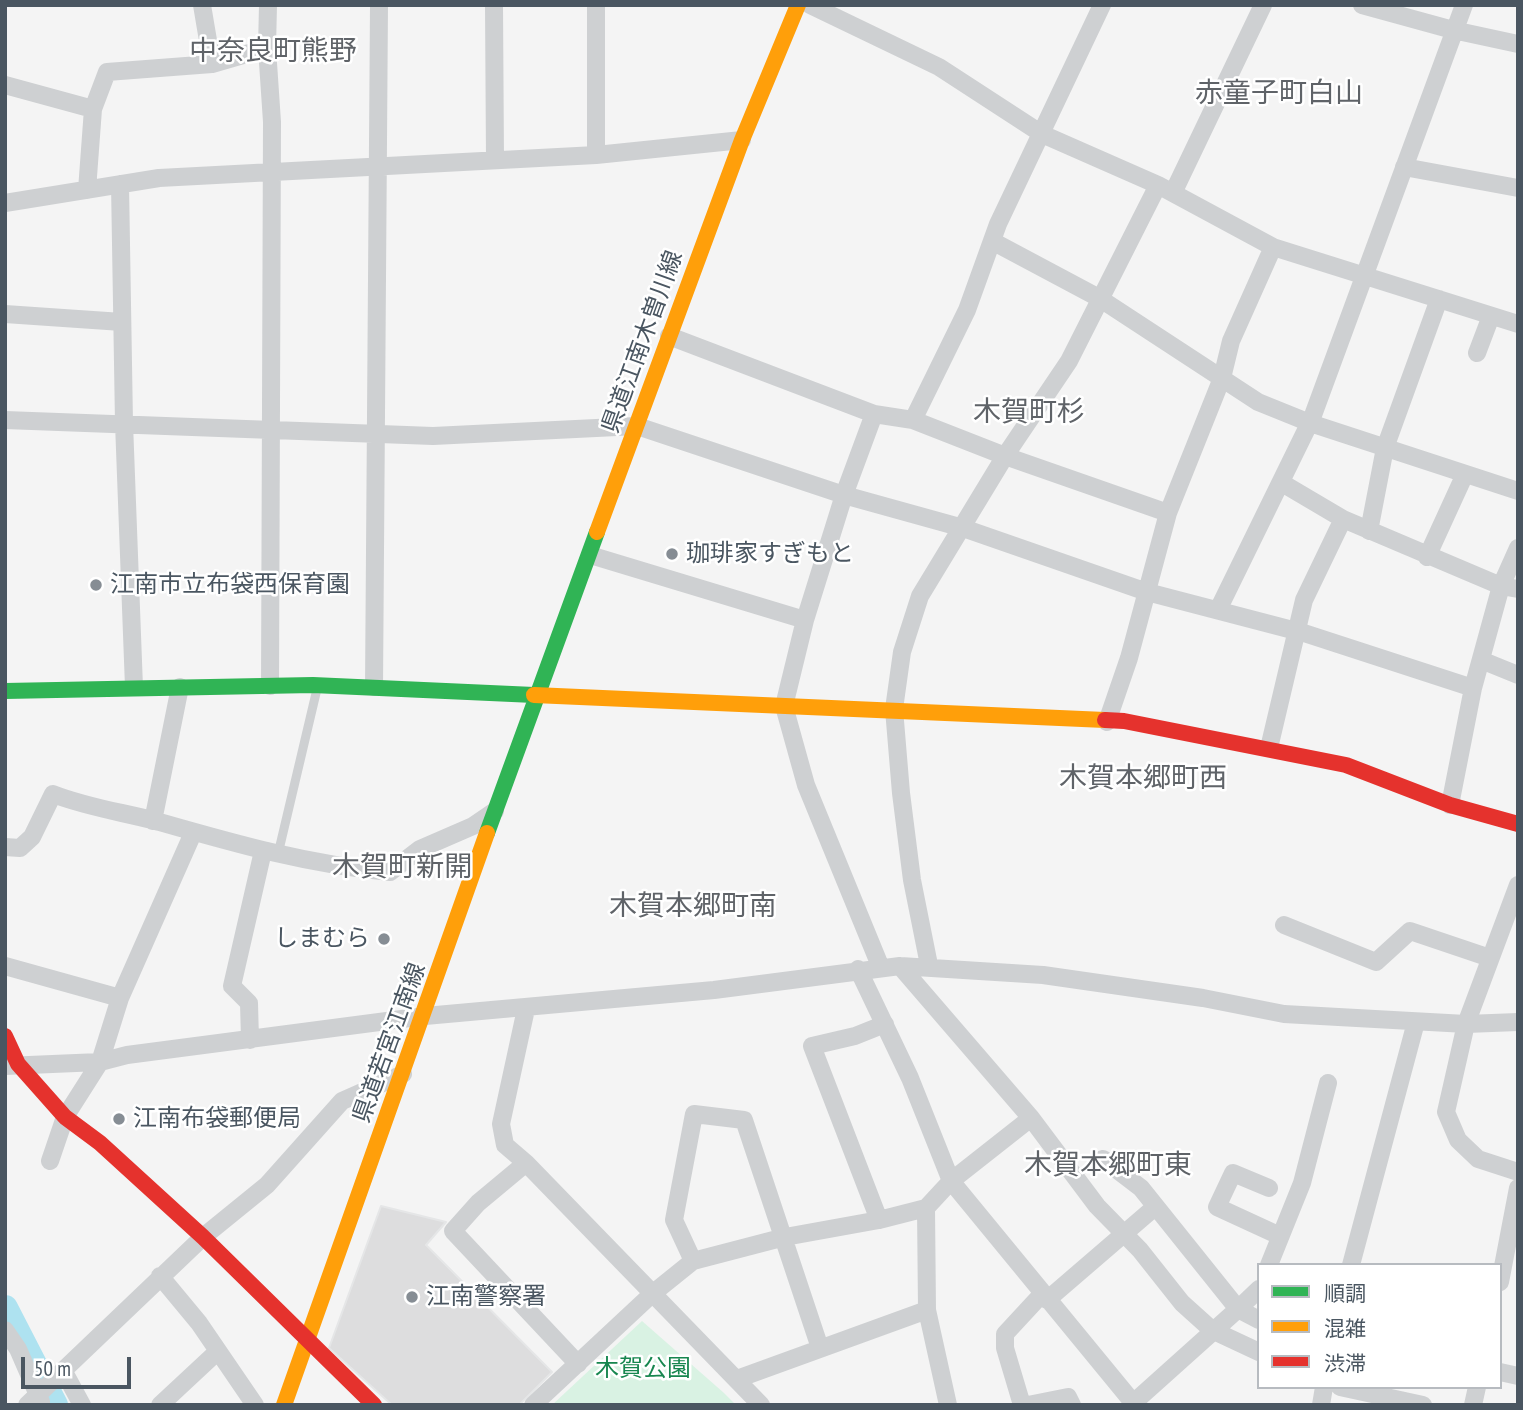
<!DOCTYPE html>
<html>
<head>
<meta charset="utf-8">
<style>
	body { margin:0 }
	#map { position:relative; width:1523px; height:1410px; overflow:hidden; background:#f4f4f4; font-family:"PT Sans Narrow","Noto Sans JP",sans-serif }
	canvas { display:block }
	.frame { position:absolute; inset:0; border:7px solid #4a5661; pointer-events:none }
	.legend { position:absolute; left:1257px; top:1263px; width:245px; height:126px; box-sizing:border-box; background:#fff; border:2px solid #b7bbc0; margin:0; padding:9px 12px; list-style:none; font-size:21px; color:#4a5661 }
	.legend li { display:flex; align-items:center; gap:14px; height:35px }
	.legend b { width:35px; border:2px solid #b7bbc0 }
	.scale { position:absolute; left:21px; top:1357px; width:110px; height:32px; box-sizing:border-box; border:4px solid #4a5661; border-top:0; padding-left:9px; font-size:21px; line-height:24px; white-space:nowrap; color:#4a5661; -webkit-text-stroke:5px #fff; paint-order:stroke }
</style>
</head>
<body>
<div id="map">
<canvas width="1523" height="1410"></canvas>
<div class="frame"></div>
<ul class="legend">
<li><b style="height:9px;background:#30b455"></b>順調</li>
<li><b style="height:9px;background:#ff9f0a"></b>混雑</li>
<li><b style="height:9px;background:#e5322d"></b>渋滞</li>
</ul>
<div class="scale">50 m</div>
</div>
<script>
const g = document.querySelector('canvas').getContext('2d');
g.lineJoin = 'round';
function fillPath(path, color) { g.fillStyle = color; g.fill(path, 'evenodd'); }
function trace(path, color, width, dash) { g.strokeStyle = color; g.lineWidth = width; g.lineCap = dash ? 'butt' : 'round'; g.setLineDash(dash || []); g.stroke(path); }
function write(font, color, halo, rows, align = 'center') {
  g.font = font + ' "PT Sans Narrow","Noto Sans JP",sans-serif'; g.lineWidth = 5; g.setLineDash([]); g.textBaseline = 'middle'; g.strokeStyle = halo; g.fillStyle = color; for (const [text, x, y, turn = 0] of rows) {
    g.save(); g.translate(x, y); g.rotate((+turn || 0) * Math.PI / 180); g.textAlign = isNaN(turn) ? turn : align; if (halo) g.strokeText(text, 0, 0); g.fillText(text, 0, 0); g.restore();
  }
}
const green = new Path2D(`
	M 642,1321 L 724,1393 L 736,1405 L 552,1405 Z`);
const river = new Path2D(`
	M 5,1308 L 55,1405`);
const building = new Path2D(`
	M 381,1206 L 446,1222 L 426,1245 L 552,1372 L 519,1405 L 392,1405 L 329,1348 Z`);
const lane = new Path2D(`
	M 278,854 L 317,689`);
const street = new Path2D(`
	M 202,5 L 212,64
	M 268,5 L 267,48 L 272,122 L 270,686
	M 494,5 L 495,160
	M 810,5 L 939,67 L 1042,134 L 1158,185 L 1273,247 L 1518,324
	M 1362,5 L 1453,30 L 1518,44
	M 5,85 L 93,109 L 107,72 L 212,64 L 267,48
	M 596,155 L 596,5
	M 1404,167 L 1518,188
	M 120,184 L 124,423 L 134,687
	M 87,190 L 93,109
	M 1173,193 L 1263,5
	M 5,203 L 159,178 L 596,155 L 742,140
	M 992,241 L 1099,298 L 1258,402 L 1310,423 L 1518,491
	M 5,314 L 122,322
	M 669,336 L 874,414 L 913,420 L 1005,456 L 1168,513
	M 1477,353 L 1491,316
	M 874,414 L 844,495 L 805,620 L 784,706 L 806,785 L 881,968
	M 5,420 L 433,436 L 637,426 L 844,495 L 963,528 L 1147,592 L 1304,633 L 1473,688 L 1501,586 L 1518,548
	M 913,420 L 967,310 L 998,224 L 1102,5
	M 1282,483 L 1343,519 L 1501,586 L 1518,589
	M 1369,531 L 1385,448 L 1439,299
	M 590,555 L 805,620
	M 1427,557 L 1465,474
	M 1218,610 L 1312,418 L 1464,5
	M 1481,660 L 1518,675
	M 374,687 L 379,5
	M 1107,722 L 1129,658 L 1168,513 L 1222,378 L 1231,341 L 1273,247
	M 1269,748 L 1304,600 L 1343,519
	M 1450,805 L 1473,688
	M 153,821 L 180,687
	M 5,847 L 20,848 L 32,837 L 53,794 C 86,807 121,812 156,821 C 233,843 309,865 390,872 L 420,849 L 473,826 L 495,811
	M 1518,885 L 1466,1024 L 1446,1112 L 1458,1140 L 1478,1159 L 1518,1172
	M 1284,925 L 1376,962 L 1410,931 L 1490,958
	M 929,965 L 912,880 L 901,793 L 894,709 L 902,652 L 920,596 L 1005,456 L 1069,361 L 1158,185
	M 5,966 L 120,998
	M 900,966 L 1031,1118 L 1097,1206 L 1140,1250 L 1182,1303 L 1212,1330 L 1259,1352
	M 858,969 L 910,1078 L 951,1181 L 1135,1405
	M 250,1040 L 249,1003 L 232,986 L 263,851
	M 5,1066 L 100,1062 L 127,1055 L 425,1016 L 714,990 L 900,966 L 1043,975 L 1203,998 L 1284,1014 L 1466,1024 L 1518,1022
	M 1103,1159 L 1141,1188 L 1238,1309 L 1259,1289
	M 50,1161 L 65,1117 L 100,1062 L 120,998 L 193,833
	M 526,1163 L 505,1145 L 501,1124 L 526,1009
	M 1269,1188 L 1233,1173 L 1217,1207 L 1280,1236
	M 926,1208 L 927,1310 L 948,1405
	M 879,1220 L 812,1046 L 855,1036 L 885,1024
	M 693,1261 L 674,1220 L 694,1114 L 744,1120 L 820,1348
	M 1269,1265 L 1302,1183 L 1328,1083
	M 1351,1265 L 1416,1022
	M 160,1276 L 199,1323 L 255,1405
	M 1500,1282 L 1518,1188
	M 1047,1300 L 1155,1207
	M 5,1330 L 18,1349 L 41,1402
	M 578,1364 L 453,1231 L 478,1203 L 526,1163 L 761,1405
	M 63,1370 L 82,1405
	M 1500,1372 L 1518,1376
	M 737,1379 L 927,1310
	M 1340,1387 L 1423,1405
	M 27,1405 L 203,1237 L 267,1185 L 342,1101 L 403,1074
	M 160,1405 L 218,1351
	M 533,1405 L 652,1294 L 693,1261 L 785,1237 L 879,1220 L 926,1208 L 951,1181 L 1031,1118
	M 1022,1405 L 1005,1348 L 1005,1334 L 1042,1294
	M 1028,1405 L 1068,1397 L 1072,1405
	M 1131,1405 L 1238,1309 L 1259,1320
	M 1321,1405 L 1324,1387
	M 1473,1405 L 1477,1387`);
const fast = new Path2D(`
	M 5,691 L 313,685 L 534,695
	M 487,833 L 597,532`);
const slow = new Path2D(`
	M 597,532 L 742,140 L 798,5
	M 534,695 L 1105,720
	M 284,1405 L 487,833`);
const jam = new Path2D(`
	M 1105,720 L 1124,721 L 1346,765 L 1450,805 L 1518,824
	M 5,1036 L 18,1064 L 65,1117 L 100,1143 L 203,1237 L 374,1405`);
const markers = [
	[672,554,7,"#868d94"],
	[96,585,7,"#868d94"],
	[384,939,7,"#868d94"],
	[119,1119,7,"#868d94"],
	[412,1297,7,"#868d94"]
];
const streetNames = [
	["県道江南木曽川線",643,342,-70],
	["県道若宮江南線",390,1043,-70]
];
const poiNames = [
	["珈琲家すぎもと",686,554],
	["江南市立布袋西保育園",110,585],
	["しまむら",370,939,"right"],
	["江南布袋郵便局",133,1119],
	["江南警察署",426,1297]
];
const parkNames = [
	["木賀公園",643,1369]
];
const quarterNames = [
	["中奈良町熊野",273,52],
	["赤童子町白山",1279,94],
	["木賀町杉",1029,413],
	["木賀本郷町西",1143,779],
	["木賀町新開",402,868],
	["木賀本郷町南",693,907],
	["木賀本郷町東",1108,1166]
];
fillPath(green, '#d9f2e3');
trace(river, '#aee2f0', 26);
fillPath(building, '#ddddde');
trace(building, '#e5e6e7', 2);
trace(lane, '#ced0d2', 9);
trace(street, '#ced0d2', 18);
trace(fast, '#30b455', 16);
trace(slow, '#ff9f0a', 16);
trace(jam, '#e5322d', 16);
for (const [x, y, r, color] of markers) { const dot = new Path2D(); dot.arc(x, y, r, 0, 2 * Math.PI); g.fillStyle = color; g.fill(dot); trace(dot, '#fff', 2.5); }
write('24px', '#4a5661', '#fff', streetNames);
write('24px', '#4a5661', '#fff', poiNames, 'left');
write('24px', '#17864f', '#fff', parkNames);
write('28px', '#5f6368', '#fff', quarterNames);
</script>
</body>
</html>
